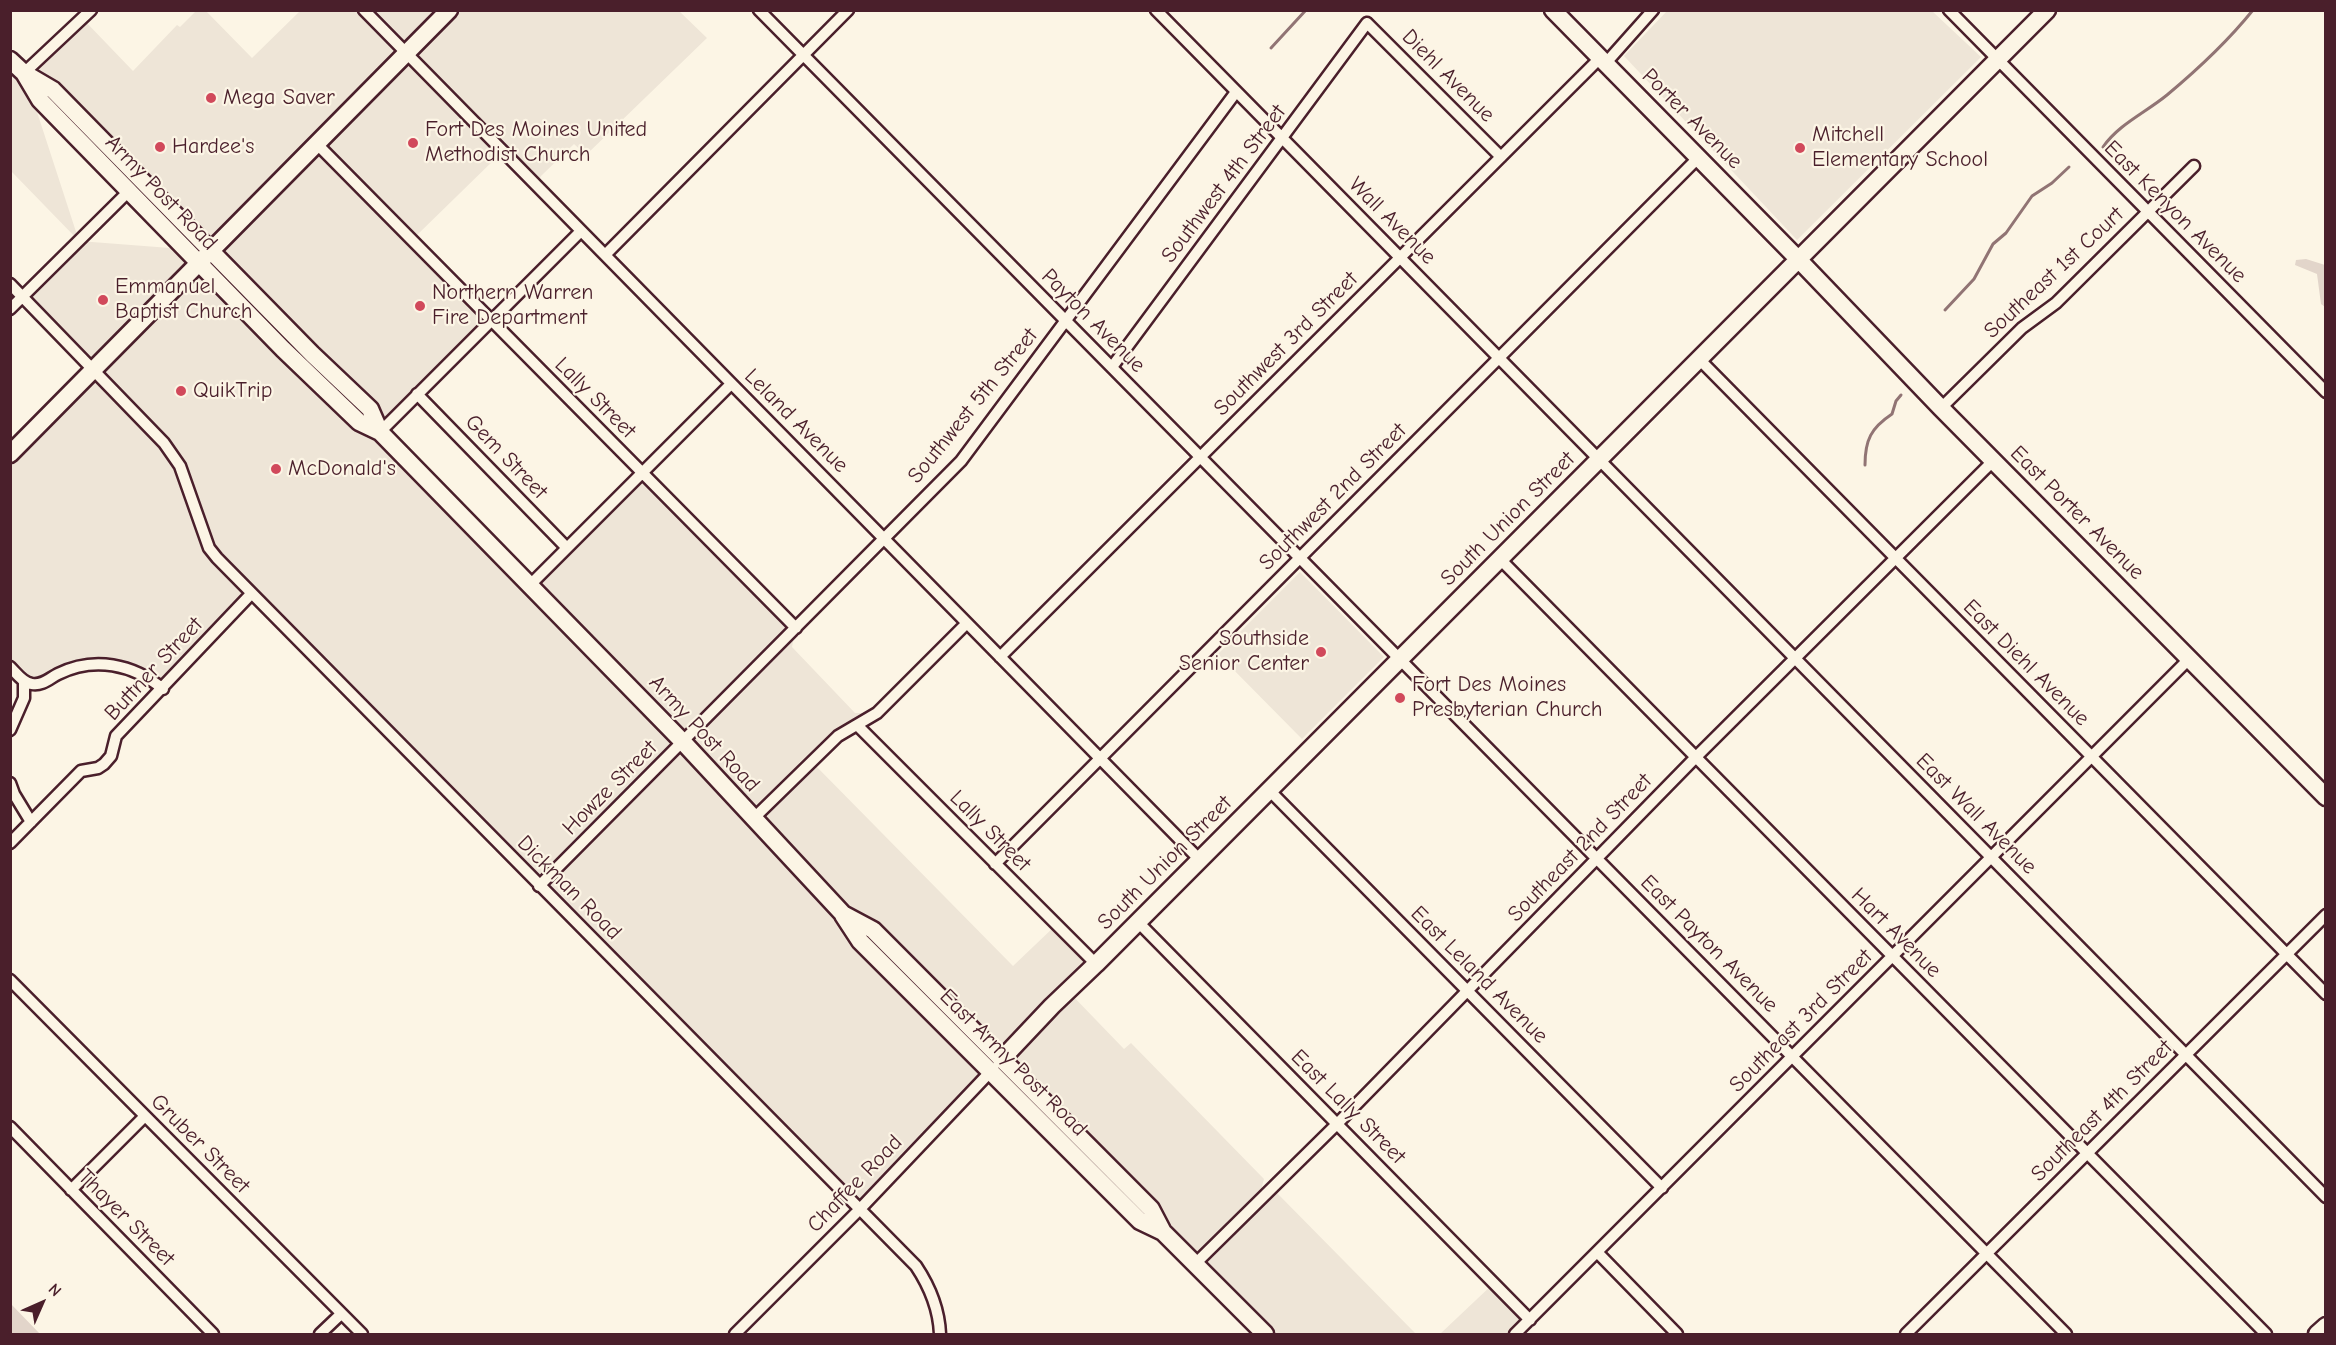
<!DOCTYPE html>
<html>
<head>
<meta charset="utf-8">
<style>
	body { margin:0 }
	#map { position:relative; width:2336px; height:1345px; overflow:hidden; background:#fcf5e5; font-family:"Comic Neue",sans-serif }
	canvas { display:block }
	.frame { position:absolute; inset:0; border:12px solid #4a1f2b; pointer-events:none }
	.north { position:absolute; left:12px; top:1273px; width:60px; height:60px; -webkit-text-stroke:4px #fcf5e5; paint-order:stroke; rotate:45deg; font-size:16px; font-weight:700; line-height:24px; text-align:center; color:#4a1f2b }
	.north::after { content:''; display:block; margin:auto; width:21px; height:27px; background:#4a1f2b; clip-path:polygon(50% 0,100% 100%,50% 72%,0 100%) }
</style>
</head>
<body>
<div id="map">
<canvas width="2336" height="1345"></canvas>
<div class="frame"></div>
<div class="north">N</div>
</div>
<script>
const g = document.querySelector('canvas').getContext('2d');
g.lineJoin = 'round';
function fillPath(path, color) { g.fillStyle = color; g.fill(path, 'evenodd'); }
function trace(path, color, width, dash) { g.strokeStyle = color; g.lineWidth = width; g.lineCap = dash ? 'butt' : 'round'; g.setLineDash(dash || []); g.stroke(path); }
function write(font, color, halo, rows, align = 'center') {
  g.font = font + ' "Comic Neue",sans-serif'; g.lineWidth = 4.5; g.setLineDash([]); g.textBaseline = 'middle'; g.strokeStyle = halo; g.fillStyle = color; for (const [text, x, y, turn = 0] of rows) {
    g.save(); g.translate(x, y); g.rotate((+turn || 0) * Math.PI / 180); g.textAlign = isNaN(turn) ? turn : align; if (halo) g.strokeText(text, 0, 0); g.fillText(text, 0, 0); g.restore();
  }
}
const built = new Path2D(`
	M 196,11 L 206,11 L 252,58 L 300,11 L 679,11 L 707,38 L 586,155 L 574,144 L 541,176 L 536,186 L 505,154 L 498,156 L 416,236 L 415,243 L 491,320 L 380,432 L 529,586 L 642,473 L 796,628 L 792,647 L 855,713 L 877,713 L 838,736 L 812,762 L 1013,966 L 1056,925 L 1096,964 L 1068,991 L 1124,1049 L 1131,1043 L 1264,1179 L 1258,1201 L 1276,1192 L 1416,1334 L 1265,1334 L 1001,1060 L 859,1210 L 251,594 L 163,689 L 152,680 L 96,664 L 39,684 L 11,667 L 11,454 L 93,370 L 23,296 L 79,241 L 11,171 L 10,60 L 24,73 L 83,19 L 133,71 L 177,25 L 180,27 ZM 25,75 L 209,251 L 79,241 Z
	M 1932,11 L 1981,57 L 1797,240 L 1624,56 L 1667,11 Z
	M 1300,572 L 1384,657 L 1302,739 L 1218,654 Z
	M 1494,1283 L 1530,1320 L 1515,1334 L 1440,1334 Z`);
const green = new Path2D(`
	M 2306,259 L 2325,265 L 2325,307 L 2321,304 L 2317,274 L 2295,265 L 2296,260 Z
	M 10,1304 L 11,1304 L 40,1334 L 11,1334 Z`);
const stream = new Path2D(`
	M 1271,48 L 1306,10
	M 2103,147 C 2119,124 2145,113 2167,95 C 2197,70 2228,41 2253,10
	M 1945,310 L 1974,279 L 1993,244 L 2006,233 L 2032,196 L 2052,183 L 2069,167
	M 1865,465 C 1865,440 1871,428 1892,414 L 1896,401 L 1901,395`);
const street = new Path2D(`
	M 364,10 L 1200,860
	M 759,10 L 2066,1334
	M 1156,10 L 2326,1197
	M 1949,10 L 2326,392
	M 1605,64 L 1653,10
	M 24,73 L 91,10
	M 317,144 L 796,628
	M 605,255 L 848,10
	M 10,284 L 164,443 L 180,466 L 209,548 L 217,558 L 916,1266 C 930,1287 939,1309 940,1334
	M 10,309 L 128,192
	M 1699,359 L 2326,994
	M 1112,367 L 1367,23 L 1501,157
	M 417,394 L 567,548
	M 1941,408 L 2022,328 L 2056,303 L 2194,166
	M 380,432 L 581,231
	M 1499,558 L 2266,1334
	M 529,586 L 731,384
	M 1000,657 L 1600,58
	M 10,667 C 17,674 23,683 32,684 C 42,686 50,678 58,674 C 94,656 133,664 163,689
	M 857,725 L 1096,964
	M 10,730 L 24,698 L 24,681
	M 10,783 L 14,794 L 31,822
	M 1269,790 L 1662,1188
	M 753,819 L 838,736 L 877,713 L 967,623
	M 10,843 L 81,771 L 98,768 L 104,764 L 111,756 L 116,736 L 251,594
	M 995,864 L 1698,158
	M 539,886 L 961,461 L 1236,92
	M 1138,922 L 1530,1320
	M 10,980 L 362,1334
	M 10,1127 L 213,1334
	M 71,1190 L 145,1116
	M 1597,1252 L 1677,1334
	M 1195,1264 L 1337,1124 L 1696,757 L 1993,461
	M 320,1334 L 341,1314
	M 735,1334 L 859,1210 L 993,1069
	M 1515,1334 L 2189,659
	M 1906,1334 L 2326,915`);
const secondary = new Path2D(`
	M 1553,10 L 1798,259 L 1941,408 L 2326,797
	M 10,60 L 24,73 L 53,90 L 312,354 L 370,409 L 380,432
	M 24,73 L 40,100 L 283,349 L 359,422 L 380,432 L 683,742 L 843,914 L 873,930 L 1151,1209 L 1163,1232 L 1265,1334
	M 10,454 L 449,10
	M 843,915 L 860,941 L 1140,1221 L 1163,1232
	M 1001,1060 L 1052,1006 L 1096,964 L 2047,10
	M 2317,1334 L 2326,1326`);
const markers = [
	[211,98,6,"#d1495b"],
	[413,143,6,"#d1495b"],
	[160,147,6,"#d1495b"],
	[1800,148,6,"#d1495b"],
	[103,300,6,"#d1495b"],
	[420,306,6,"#d1495b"],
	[181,391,6,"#d1495b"],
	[276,469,6,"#d1495b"],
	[1321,652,6,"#d1495b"],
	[1400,698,6,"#d1495b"]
];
const streetNames = [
	["Diehl Avenue",1448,76,45],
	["Porter Avenue",1692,119,45],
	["Southwest 4th Street",1224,184,-53],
	["Army Post Road",161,193,46],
	["East Kenyon Avenue",2175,212,45],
	["Wall Avenue",1392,221,45],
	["Southeast 1st Court",2054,273,-43],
	["Payton Avenue",1093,321,45],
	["Southwest 3rd Street",1286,344,-45],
	["Lally Street",595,398,45],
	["Southwest 5th Street",973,406,-51],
	["Leland Avenue",796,421,45],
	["Gem Street",506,457,46],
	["Southwest 2nd Street",1333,497,-45],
	["East Porter Avenue",2077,513,45],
	["South Union Street",1508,519,-45],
	["East Diehl Avenue",2026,663,45],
	["Buttner Street",154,669,-47],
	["Army Post Road",704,734,47],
	["Howze Street",610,788,-45],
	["East Wall Avenue",1976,814,45],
	["Lally Street",990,831,45],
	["Southeast 2nd Street",1580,848,-46],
	["South Union Street",1165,863,-45],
	["Dickman Road",569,888,45],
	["Hart Avenue",1896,933,45],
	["East Payton Avenue",1709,944,45],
	["East Leland Avenue",1479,975,45],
	["Southeast 3rd Street",1801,1021,-45],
	["East Army Post Road",1013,1063,45],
	["East Lally Street",1348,1107,45],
	["Southeast 4th Street",2102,1111,-45],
	["Gruber Street",200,1144,45],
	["Chaffee Road",855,1184,-46],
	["Thayer Street",126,1218,45]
];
const poiNames = [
	["Mega Saver",223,98],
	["Fort Des Moines United",425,130],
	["Methodist Church",425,155],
	["Mitchell",1812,135],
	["Elementary School",1812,160],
	["Hardee's",172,147],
	["Emmanuel",115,287],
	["Baptist Church",115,312],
	["Northern Warren",432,293],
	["Fire Department",432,318],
	["QuikTrip",193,391],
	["McDonald's",288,469],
	["Southside",1309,639,"right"],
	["Senior Center",1309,664,"right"],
	["Fort Des Moines",1412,685],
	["Presbyterian Church",1412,710]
];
fillPath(built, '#eee5d7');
fillPath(green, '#e2d5ca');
trace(stream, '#917474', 3);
trace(street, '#4a1f2b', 15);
trace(secondary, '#4a1f2b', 21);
trace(street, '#fcf5e5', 10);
trace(secondary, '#fcf5e5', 16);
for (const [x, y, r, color] of markers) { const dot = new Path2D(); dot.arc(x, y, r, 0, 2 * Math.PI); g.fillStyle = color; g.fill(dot); trace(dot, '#fcf5e5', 2); }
write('22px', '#4a1f2b', '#fcf5e5', streetNames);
write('22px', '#4a1f2b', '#fcf5e5', poiNames, 'left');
</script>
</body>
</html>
